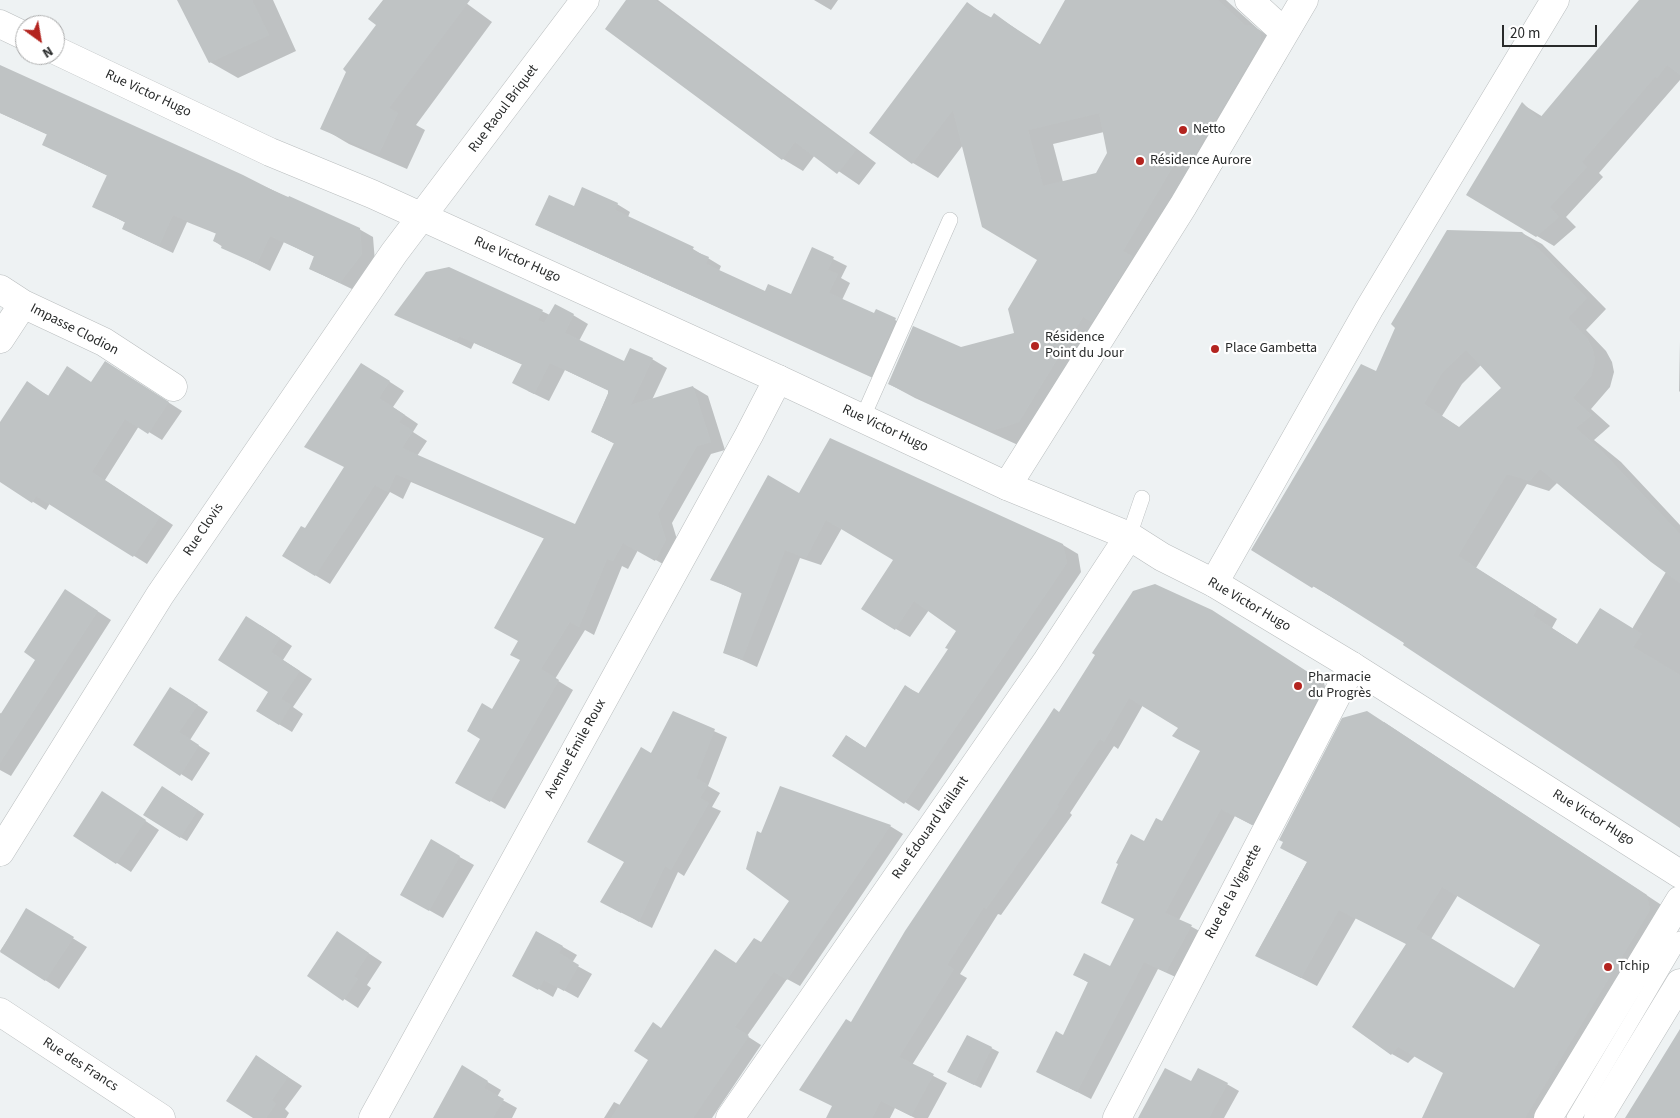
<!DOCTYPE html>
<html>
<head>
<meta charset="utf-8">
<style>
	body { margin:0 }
	#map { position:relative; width:1680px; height:1118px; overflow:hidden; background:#eef2f3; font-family:"Source Sans 3",sans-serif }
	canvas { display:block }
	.north { position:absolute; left:15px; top:15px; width:50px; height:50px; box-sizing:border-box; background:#fff; border:1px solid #a9aaaa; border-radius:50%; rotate:148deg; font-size:14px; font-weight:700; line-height:20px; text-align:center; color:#282a2a }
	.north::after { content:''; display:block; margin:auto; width:18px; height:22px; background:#b3241f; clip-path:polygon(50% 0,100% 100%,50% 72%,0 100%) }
	.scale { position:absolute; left:1502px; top:25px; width:95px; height:22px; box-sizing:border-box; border:2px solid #282a2a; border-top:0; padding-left:6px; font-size:15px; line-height:18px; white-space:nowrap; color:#282a2a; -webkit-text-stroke:4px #fff; paint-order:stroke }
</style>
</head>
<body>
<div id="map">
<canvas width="1680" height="1118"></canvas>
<div class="north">N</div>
<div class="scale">20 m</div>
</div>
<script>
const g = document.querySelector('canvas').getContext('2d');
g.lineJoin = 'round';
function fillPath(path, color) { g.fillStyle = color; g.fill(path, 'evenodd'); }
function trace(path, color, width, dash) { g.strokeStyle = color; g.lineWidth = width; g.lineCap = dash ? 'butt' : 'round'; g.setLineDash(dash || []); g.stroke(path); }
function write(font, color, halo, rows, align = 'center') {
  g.font = font + ' "Source Sans 3",sans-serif'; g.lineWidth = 4.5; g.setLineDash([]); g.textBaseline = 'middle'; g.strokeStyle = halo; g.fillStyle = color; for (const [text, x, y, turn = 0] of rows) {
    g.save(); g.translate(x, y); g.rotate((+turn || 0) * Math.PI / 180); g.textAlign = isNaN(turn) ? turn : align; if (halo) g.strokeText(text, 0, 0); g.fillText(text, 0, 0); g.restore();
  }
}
const shadow = new Path2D(`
	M 181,0 L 273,0 L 296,51 L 238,78 L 210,62 Z
	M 397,0 L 462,0 L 492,22 L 416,125 L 425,130 L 407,169 L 349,144 L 322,128 L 348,71 Z
	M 628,0 L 658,0 L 876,163 L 859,185 L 815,155 L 803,171 L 783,159 Z
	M 814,0 L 838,0 L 831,10 Z
	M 1066,0 L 1226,0 L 1258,29 L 1286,47 L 1287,57 L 1212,184 L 1201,177 L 1148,267 L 1158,273 L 1118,336 L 1109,331 L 1018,445 L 915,398 L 889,384 L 960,348 L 1015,334 L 1039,259 L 963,145 L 938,178 L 913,163 L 871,133 L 967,4 L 992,18 L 995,15 L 1041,45 ZM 1104,132 L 1108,153 L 1097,174 L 1063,182 L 1053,144 Z
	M 1641,0 L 1680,0 L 1680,80 L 1599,173 L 1603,177 L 1566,217 L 1576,227 L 1554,246 L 1537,236 L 1522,104 L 1543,117 Z
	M 0,67 L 359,229 L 373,237 L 375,262 L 354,290 L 310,269 L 315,257 L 284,242 L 270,271 L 223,247 L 214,241 L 217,234 L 187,222 L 173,253 L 137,236 L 124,229 L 126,223 L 94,206 L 108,176 L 44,145 L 48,135 L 0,113 Z
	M 617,204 L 630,212 L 628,217 L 693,249 L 721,266 L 719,271 L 766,292 L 791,296 L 813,249 L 847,266 L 841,278 L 850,283 L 842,300 L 875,314 L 877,311 L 909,327 L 884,383 L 536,225 L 575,208 Z
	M 1522,233 L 1542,244 L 1606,309 L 1586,330 L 1606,351 L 1612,362 L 1614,372 L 1610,387 L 1591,409 L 1610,426 L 1594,440 L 1621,462 L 1680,525 L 1680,826 L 1370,620 L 1252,550 L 1377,373 ZM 1481,365 L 1503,388 L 1460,428 L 1442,416 L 1462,384 ZM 1558,482 L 1666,572 L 1632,629 L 1578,645 L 1552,628 L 1557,619 L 1476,568 L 1527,484 L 1549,491 Z
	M 449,268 L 550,315 L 573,315 L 588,324 L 579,341 L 625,362 L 652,359 L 667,368 L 652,400 L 693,387 L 708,396 L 725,450 L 711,454 L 672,523 L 680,549 L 670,568 L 638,550 L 628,569 L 622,566 L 594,635 L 585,630 L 555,679 L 573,690 L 505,809 L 457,782 L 482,738 L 493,711 L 522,660 L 519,641 L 545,539 L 411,482 L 403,499 L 390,492 L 330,584 L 315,575 L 305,530 L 346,468 L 376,373 L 404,391 L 393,407 L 418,424 L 413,432 L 427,441 L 417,456 L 576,526 L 615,444 L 592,432 L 609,391 L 565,370 L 549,401 L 528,391 L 523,365 L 474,343 L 471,349 L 396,314 Z
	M 1680,341 L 1680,392 L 1679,391 Z
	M 68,368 L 92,383 L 119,371 L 182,411 L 162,440 L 139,426 L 105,480 L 173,525 L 147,564 L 50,503 L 46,510 L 0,481 L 0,424 L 27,383 L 49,396 Z
	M 800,495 L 1063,545 L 1078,554 L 1081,572 L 919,811 L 833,756 L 847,736 L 866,748 L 905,686 L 920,694 L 950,649 L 958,631 L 929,610 L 910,637 L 896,629 L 895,559 L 842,528 L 821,565 L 800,558 L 757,667 L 724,652 L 743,594 L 711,579 Z
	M 79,599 L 111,620 L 11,776 L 0,770 L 0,713 L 2,714 Z
	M 1226,620 L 1324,683 L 1331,707 L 1266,832 L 1235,816 L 1179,920 L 1205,934 L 1180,979 L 1158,969 L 1091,1099 L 1052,1079 L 1064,1037 L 1089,983 L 1075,975 L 1111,968 L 1135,919 L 1145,843 L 1162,823 L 1201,751 L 1179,727 L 1143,705 L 1118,749 L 1114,746 L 1070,813 L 1072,815 L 1001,915 L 998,914 L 960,974 L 967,978 L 912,1065 L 947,1083 L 928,1118 L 915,1118 L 895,1108 L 890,1118 L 827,1118 L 833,1106 L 851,1023 L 1060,713 Z
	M 260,625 L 292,646 L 283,660 L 312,679 L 293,707 L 303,714 L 292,732 L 257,711 L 270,691 Z
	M 182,695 L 208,712 L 190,740 L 210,753 L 192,781 L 135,745 Z
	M 674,713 L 727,737 L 708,786 L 720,793 L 712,807 L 721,811 L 684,876 L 678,872 L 652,928 L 614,909 L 651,754 Z
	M 1384,722 L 1663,906 L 1546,1118 L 1423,1118 L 1445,1073 L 1415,1056 L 1408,1063 L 1392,1054 L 1407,944 L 1356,918 L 1317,986 L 1256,955 ZM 1458,895 L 1541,944 L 1514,990 L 1431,939 Z
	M 169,791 L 204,814 L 187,841 L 180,837 Z
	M 116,801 L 159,830 L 131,872 L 75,836 Z
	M 890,826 L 903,834 L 800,986 L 787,979 L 747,1036 L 761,1045 L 712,1118 L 604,1118 L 614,1102 L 620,1105 L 650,1060 L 662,1029 L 761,943 L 790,901 L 762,835 Z
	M 431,841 L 474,865 L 443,918 L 402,895 Z
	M 27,910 L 87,947 L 59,989 L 0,951 Z
	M 537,932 L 577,955 L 572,963 L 592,974 L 578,998 L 558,987 L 553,997 L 514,975 Z
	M 338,933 L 382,962 L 367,985 L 371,988 L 358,1008 L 309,976 Z
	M 968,1036 L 999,1052 L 981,1088 L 956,1076 Z
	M 256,1056 L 302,1086 L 285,1109 L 289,1113 L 286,1118 L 255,1118 Z
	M 476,1075 L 501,1090 L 497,1097 L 517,1108 L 512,1118 L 434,1118 Z
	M 1192,1083 L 1225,1083 L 1239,1091 L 1224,1118 L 1140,1118 Z`);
const building = new Path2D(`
	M 177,0 L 252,0 L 269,35 L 209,63 Z
	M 383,0 L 470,0 L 389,108 L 398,113 L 379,154 L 320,129 L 346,72 L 343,69 L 376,25 L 368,19 Z
	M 626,0 L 655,0 L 856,150 L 837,174 L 795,142 L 782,160 L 605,29 Z
	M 1065,0 L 1218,0 L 1246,26 L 1253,25 L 1260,31 L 1261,42 L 1186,170 L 1175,163 L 1123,251 L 1133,257 L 1092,322 L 1083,317 L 1019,422 L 991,431 L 888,384 L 913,326 L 961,347 L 1014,333 L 1008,309 L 1037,260 L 982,227 L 953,110 L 912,164 L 869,133 L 967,2 L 990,19 L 994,13 L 1039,46 ZM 1099,113 L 1107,153 L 1096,173 L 1043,186 L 1028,130 Z
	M 1639,0 L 1680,0 L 1680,75 L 1667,65 L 1657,78 L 1655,77 L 1582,162 L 1587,167 L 1550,207 L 1559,217 L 1536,237 L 1466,195 L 1522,102 L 1539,119 Z
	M 0,65 L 243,175 L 288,198 L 289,196 L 360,228 L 362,254 L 340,283 L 309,269 L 314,256 L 270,236 L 257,264 L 221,248 L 222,245 L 213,241 L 216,233 L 173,215 L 159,246 L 122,229 L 125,222 L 92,207 L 107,175 L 42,145 L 47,134 L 0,113 Z
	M 582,187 L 618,203 L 615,210 L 694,247 L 692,250 L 709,257 L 706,264 L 765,291 L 768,284 L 791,294 L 812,247 L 834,257 L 828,270 L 838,274 L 829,293 L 874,313 L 876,309 L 896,318 L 871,376 L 535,225 L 549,195 L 574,206 Z
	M 1447,230 L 1522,232 L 1587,298 L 1568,318 L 1587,338 L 1593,350 L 1595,360 L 1591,376 L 1573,398 L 1592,415 L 1576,428 L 1601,450 L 1680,534 L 1680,583 L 1651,562 L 1540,469 L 1530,481 L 1507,474 L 1458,556 L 1538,607 L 1533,616 L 1577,644 L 1600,608 L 1642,634 L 1633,647 L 1680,675 L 1680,828 L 1403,645 L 1404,643 L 1314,586 L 1312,588 L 1251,550 L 1361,364 L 1376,371 L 1395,328 L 1391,324 ZM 1466,350 L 1501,388 L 1459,427 L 1424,404 L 1442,373 Z
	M 449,267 L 543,310 L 538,320 L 544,323 L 555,304 L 574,314 L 565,333 L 624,361 L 630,348 L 653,358 L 631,405 L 693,386 L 711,442 L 697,446 L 658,514 L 666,540 L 655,561 L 623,543 L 613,561 L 607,559 L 579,627 L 570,622 L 541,669 L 559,680 L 490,802 L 455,783 L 480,739 L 467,731 L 482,703 L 492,709 L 520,660 L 510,655 L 518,641 L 494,628 L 544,538 L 396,474 L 388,492 L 375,485 L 315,576 L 282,556 L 301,526 L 305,528 L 344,467 L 304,447 L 361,363 L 390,381 L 379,398 L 405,415 L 399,422 L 413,431 L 402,448 L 575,524 L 614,443 L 591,432 L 608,394 L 608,390 L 550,363 L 534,394 L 512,383 L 522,364 L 459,336 L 456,342 L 394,315 L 426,272 Z
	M 105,361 L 169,402 L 148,434 L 125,419 L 92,472 L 160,517 L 133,557 L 36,496 L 32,503 L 0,482 L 0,422 L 27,381 L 48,396 L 67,366 L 91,382 Z
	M 830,438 L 1063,544 L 1067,563 L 904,804 L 832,756 L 846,735 L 865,748 L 905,685 L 918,694 L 948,649 L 945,648 L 956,631 L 914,601 L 895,630 L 861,609 L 893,560 L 826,520 L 806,558 L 785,550 L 742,660 L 723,653 L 742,592 L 710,580 L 768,475 L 799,493 Z
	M 1155,584 L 1212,610 L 1311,674 L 1318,698 L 1252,825 L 1221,809 L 1165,913 L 1192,925 L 1166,972 L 1144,962 L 1077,1092 L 1036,1072 L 1056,1031 L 1063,1035 L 1088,982 L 1073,975 L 1084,953 L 1110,966 L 1134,919 L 1101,903 L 1118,864 L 1116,863 L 1131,834 L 1144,841 L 1156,818 L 1162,821 L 1200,751 L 1172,736 L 1178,728 L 1129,698 L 1104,742 L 1100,739 L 1057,805 L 1059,806 L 986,909 L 984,907 L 947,965 L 954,969 L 899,1057 L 934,1074 L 911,1116 L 881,1101 L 872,1118 L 826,1118 L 832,1106 L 799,1090 L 846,1019 L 851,1022 L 905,931 L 1045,722 L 1054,708 L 1059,712 L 1095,655 L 1092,653 L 1133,591 Z
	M 65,589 L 98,611 L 0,763 L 0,715 L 35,660 L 24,652 Z
	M 246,616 L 280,638 L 271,652 L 300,671 L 281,699 L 291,705 L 279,725 L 256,711 L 268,692 L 218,660 Z
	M 170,687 L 198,705 L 179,732 L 199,745 L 180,776 L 133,745 Z
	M 673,711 L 715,729 L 696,778 L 708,785 L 700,798 L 709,803 L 671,870 L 665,866 L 639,922 L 622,911 L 621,913 L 600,902 L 624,862 L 587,842 L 641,747 L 651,753 Z
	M 1367,711 L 1647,895 L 1650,910 L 1525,1118 L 1422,1118 L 1443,1073 L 1398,1047 L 1391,1055 L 1352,1027 L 1406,944 L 1339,910 L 1301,978 L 1255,956 L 1307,862 L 1280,848 L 1283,842 L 1279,840 L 1342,718 ZM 1442,887 L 1540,945 L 1514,988 L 1416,929 Z
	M 162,786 L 198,810 L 180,838 L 143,815 Z
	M 780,786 L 891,825 L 787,980 L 774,972 L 735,1027 L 749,1036 L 693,1118 L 611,1118 L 648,1060 L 634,1051 L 653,1022 L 661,1028 L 715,949 L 736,963 L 754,938 L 761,942 L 789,901 L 746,869 L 757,831 L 761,833 Z
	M 102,791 L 146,820 L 116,864 L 73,836 Z
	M 431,839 L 460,856 L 429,911 L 400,895 Z
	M 26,908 L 74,937 L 45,981 L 0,952 Z
	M 337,931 L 369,953 L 354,976 L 358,979 L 343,1001 L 307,976 Z
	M 536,931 L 563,946 L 559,953 L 579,965 L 564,991 L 544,980 L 538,990 L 512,976 Z
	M 1680,1029 L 1680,1118 L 1625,1118 L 1643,1089 Z
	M 967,1035 L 992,1047 L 974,1085 L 947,1072 Z
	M 256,1055 L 288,1077 L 272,1100 L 276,1104 L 266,1118 L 253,1118 L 226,1101 Z
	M 462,1065 L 488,1081 L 484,1088 L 504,1099 L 493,1118 L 433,1118 Z
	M 1165,1068 L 1191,1081 L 1198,1068 L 1228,1083 L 1209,1118 L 1138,1118 Z`);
const lane = new Path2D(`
	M 862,419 L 950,220
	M 1129,536 L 1142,498
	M 1574,1118 L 1680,939`);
const street = new Path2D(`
	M 1249,0 L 1284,32
	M 0,289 L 23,304 L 104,342 L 173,387
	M 0,339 L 23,304
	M 1007,486 L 1183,206 L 1304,0
	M 1214,583 L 1369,309 L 1555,0
	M 0,852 L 160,595 L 394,253 L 585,0
	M 0,1012 L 161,1118
	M 373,1118 L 749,435 L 778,379
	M 730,1118 L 1047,661 L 1129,536
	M 1117,1118 L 1352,666`);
const secondary = new Path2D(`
	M 0,24 L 25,36
	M 55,50 L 270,152 L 372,194 L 778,379 L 1007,486 L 1129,536 L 1162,557 L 1214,583 L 1352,666 L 1680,874
	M 1548,1118 L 1680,900
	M 1598,1118 L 1680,983`);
const markers = [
	[1183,130,5,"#b3241f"],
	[1140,161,5,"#b3241f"],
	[1035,346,5,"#b3241f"],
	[1215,349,5,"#b3241f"],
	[1298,686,5,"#b3241f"],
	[1608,967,5,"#b3241f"]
];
const streetNames = [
	["Rue Victor Hugo",148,94,25],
	["Rue Raoul Briquet",504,109,-53],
	["Rue Victor Hugo",517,260,24],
	["Impasse Clodion",74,330,27],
	["Rue Victor Hugo",885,429,25],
	["Rue Clovis",204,530,-56],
	["Rue Victor Hugo",1249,605,30],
	["Avenue Émile Roux",576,749,-61],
	["Rue Victor Hugo",1593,818,32],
	["Rue Édouard Vaillant",931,828,-55],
	["Rue de la Vignette",1234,892,-62],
	["Rue des Francs",80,1065,33]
];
const poiNames = [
	["Netto",1193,130],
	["Résidence Aurore",1150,161],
	["Résidence",1045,338],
	["Point du Jour",1045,354],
	["Place Gambetta",1225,349],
	["Pharmacie",1308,678],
	["du Progrès",1308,694],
	["Tchip",1618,967]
];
fillPath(shadow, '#0003');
fillPath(building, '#bfc3c4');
trace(lane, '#b9bdbe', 16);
trace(street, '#b9bdbe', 29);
trace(secondary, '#b9bdbe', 29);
trace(lane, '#fff', 15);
trace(street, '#fff', 28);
trace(secondary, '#fff', 28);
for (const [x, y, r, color] of markers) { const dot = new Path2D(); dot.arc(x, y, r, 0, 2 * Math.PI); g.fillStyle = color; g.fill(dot); trace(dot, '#fff', 2); }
write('14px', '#282a2a', '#fff', streetNames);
write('14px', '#282a2a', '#fff', poiNames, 'left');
</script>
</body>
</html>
